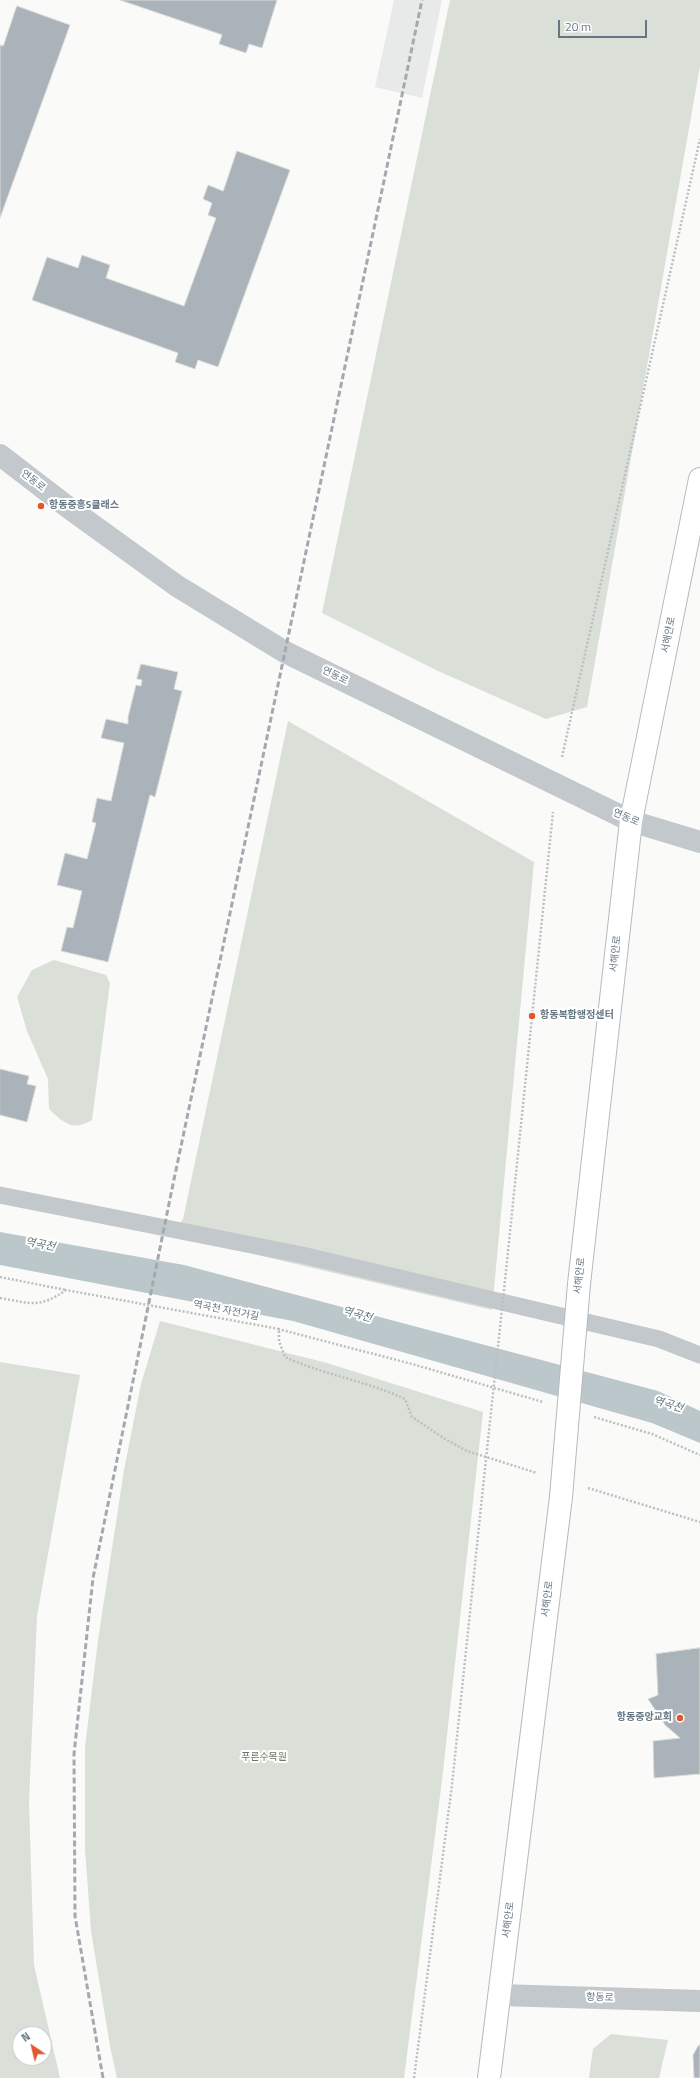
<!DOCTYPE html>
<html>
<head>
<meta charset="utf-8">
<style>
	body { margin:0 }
	#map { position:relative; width:700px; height:2078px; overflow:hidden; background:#fafaf8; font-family:"Titillium Web",sans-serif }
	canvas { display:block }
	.north { position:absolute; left:12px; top:2026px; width:40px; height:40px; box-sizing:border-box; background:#fff; border:1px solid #c1c8cd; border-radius:50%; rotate:325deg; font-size:11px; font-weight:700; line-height:16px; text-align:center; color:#657683 }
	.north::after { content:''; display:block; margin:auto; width:14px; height:18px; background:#e4572e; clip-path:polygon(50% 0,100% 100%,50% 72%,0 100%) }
	.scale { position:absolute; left:558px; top:20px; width:89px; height:18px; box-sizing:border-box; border:2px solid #657683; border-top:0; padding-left:5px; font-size:12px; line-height:14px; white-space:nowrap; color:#657683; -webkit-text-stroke:3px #fff; paint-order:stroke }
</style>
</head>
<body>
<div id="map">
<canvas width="700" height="2078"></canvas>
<div class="north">N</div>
<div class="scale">20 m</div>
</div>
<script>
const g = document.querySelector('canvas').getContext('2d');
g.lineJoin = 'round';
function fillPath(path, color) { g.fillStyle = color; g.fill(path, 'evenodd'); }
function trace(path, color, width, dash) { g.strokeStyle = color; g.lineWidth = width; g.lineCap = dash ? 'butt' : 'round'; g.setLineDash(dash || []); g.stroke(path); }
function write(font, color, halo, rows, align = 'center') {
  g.font = font + ' "Titillium Web","Noto Sans KR",sans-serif'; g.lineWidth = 4; g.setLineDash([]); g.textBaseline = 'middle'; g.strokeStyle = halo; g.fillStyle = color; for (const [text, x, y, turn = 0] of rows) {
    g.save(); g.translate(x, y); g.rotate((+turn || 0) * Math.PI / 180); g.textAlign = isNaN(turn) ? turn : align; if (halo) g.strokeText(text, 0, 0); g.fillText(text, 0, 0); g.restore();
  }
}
const built = new Path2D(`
	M 394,0 L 442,0 L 422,98 L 375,87 Z`);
const green = new Path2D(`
	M 450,0 L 700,0 L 700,66 L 587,707 L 546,719 L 436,670 L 322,613 Z
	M 288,721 L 534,862 L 492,1310 L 172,1235 L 183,1219 Z
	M 54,960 L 106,975 L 110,983 L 92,1120 C 72,1132 64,1123 49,1109 L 48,1079 L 27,1031 L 17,997 L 32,970 Z
	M 160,1321 L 327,1363 L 483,1412 L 442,1780 L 404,2078 L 117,2078 L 110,2046 L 91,1931 L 85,1849 L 85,1747 L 98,1640 L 124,1470 L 141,1384 Z
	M 0,1362 L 80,1375 L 37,1616 L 29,1801 L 34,1965 L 60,2078 L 0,2078 ZM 20,2034 L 44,2034 L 44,2058 L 20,2058 Z
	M 611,2034 L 668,2040 L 659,2078 L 589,2078 L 593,2049 Z`);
const water = new Path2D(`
	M 0,1232 L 184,1265 L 658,1391 L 700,1411 L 700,1443 L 652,1423 L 293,1321 L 0,1265 Z`);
const building = new Path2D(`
	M 120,0 L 277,0 L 262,48 L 249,44 L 246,53 L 219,44 L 222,35 Z
	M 17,6 L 70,25 L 0,218 L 0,45 L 3,46 Z
	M 237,151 L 290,170 L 218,367 L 198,360 L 195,369 L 175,362 L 178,353 L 32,300 L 47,257 L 78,268 L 82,255 L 110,265 L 106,278 L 184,306 L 216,218 L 208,215 L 212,203 L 203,199 L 208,185 L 223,191 Z
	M 141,664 L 178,672 L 174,689 L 182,691 L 155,797 L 150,795 L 108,962 L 61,951 L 67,927 L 73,928 L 82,891 L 57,885 L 65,853 L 87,859 L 96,823 L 92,822 L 97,798 L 111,801 L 124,743 L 101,738 L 106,719 L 128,724 L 128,717 L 136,685 L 141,686 L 142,680 L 137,679 Z
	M 0,1069 L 29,1076 L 27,1084 L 36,1086 L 27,1122 L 0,1115 Z
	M 700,1648 L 700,1774 L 654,1778 L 653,1741 L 680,1738 L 665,1725 L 648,1699 L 658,1695 L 656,1654 Z
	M 700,2045 L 700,2078 L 694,2078 L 693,2055 L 698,2046 Z`);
const path = new Path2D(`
	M 562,757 L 700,139
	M 506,1271 L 553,812
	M 0,1277 L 66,1290
	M 0,1298 C 30,1303 39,1309 66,1290 L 279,1329 L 279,1341 L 285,1357 C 324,1375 367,1381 405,1399 L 412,1417 L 445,1439 L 467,1451 L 537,1473
	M 278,1329 L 412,1364 L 543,1402
	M 594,1417 L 652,1434 L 700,1455
	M 588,1488 L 700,1522
	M 414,2078 L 452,1785 L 484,1478`);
const lane = new Path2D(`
	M 0,1195 L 302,1255 L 659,1339 L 700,1355`);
const street = new Path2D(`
	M 0,455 L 69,508 L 177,586 L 285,652 L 631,821 L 700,842
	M 499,1995 L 700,2001`);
const secondary = new Path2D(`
	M 579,1284 L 631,821 L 700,479
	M 489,2078 L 561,1497`);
const rail = new Path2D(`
	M 103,2078 L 75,1916 L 74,1754 L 93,1578 L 172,1189 L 422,0`);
const pathBridge = new Path2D(`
	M 484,1478 L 506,1271`);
const secondaryBridge = new Path2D(`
	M 561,1497 L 579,1284`);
const markers = [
	[41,506,4,"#e4572e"],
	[532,1016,4,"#e4572e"],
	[680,1718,4,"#e4572e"]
];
const streetNames = [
	["연동로",33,481,38],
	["서해안로",669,635,-79],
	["연동로",335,676,26],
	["연동로",626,818,23],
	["서해안로",616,954,-84],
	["서해안로",580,1276,-84],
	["역곡천 자전거길",226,1311,11],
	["서해안로",548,1599,-83],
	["서해안로",509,1920,-83],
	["항동로",600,1998,2]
];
const poiNames = [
	["항동중흥S클래스",49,506],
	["항동복합행정센터",540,1016],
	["항동중앙교회",672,1718,"right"]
];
const parkNames = [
	["푸른수목원",264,1758]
];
const waterNames = [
	["역곡천",40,1245,11],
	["역곡천",357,1315,16],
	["역곡천",668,1405,17]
];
fillPath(built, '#e8e9e9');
fillPath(green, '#dadfd7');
fillPath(water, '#bbc7cb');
fillPath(building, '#aab3b9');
trace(building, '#dcdcda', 1);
trace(secondary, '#b3babf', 24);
trace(path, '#bbbfc2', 2.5, [2, 2]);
trace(lane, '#c3c8cc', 17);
trace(street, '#c3c8cc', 22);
trace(secondary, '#fff', 22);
trace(rail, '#a2aab0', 3, [6, 3]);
trace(secondaryBridge, '#b3babf', 24, []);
trace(pathBridge, '#bbbfc2', 2.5, [2, 2]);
trace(secondaryBridge, '#fff', 22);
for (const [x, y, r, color] of markers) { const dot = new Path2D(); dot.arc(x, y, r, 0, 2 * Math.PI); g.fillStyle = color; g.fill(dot); trace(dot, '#fff', 1.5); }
write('10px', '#657683', '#fff', streetNames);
write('bold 10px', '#657683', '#fff', poiNames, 'left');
write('10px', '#687a64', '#fff', parkNames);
write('italic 11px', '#60757c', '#fff', waterNames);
</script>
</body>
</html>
